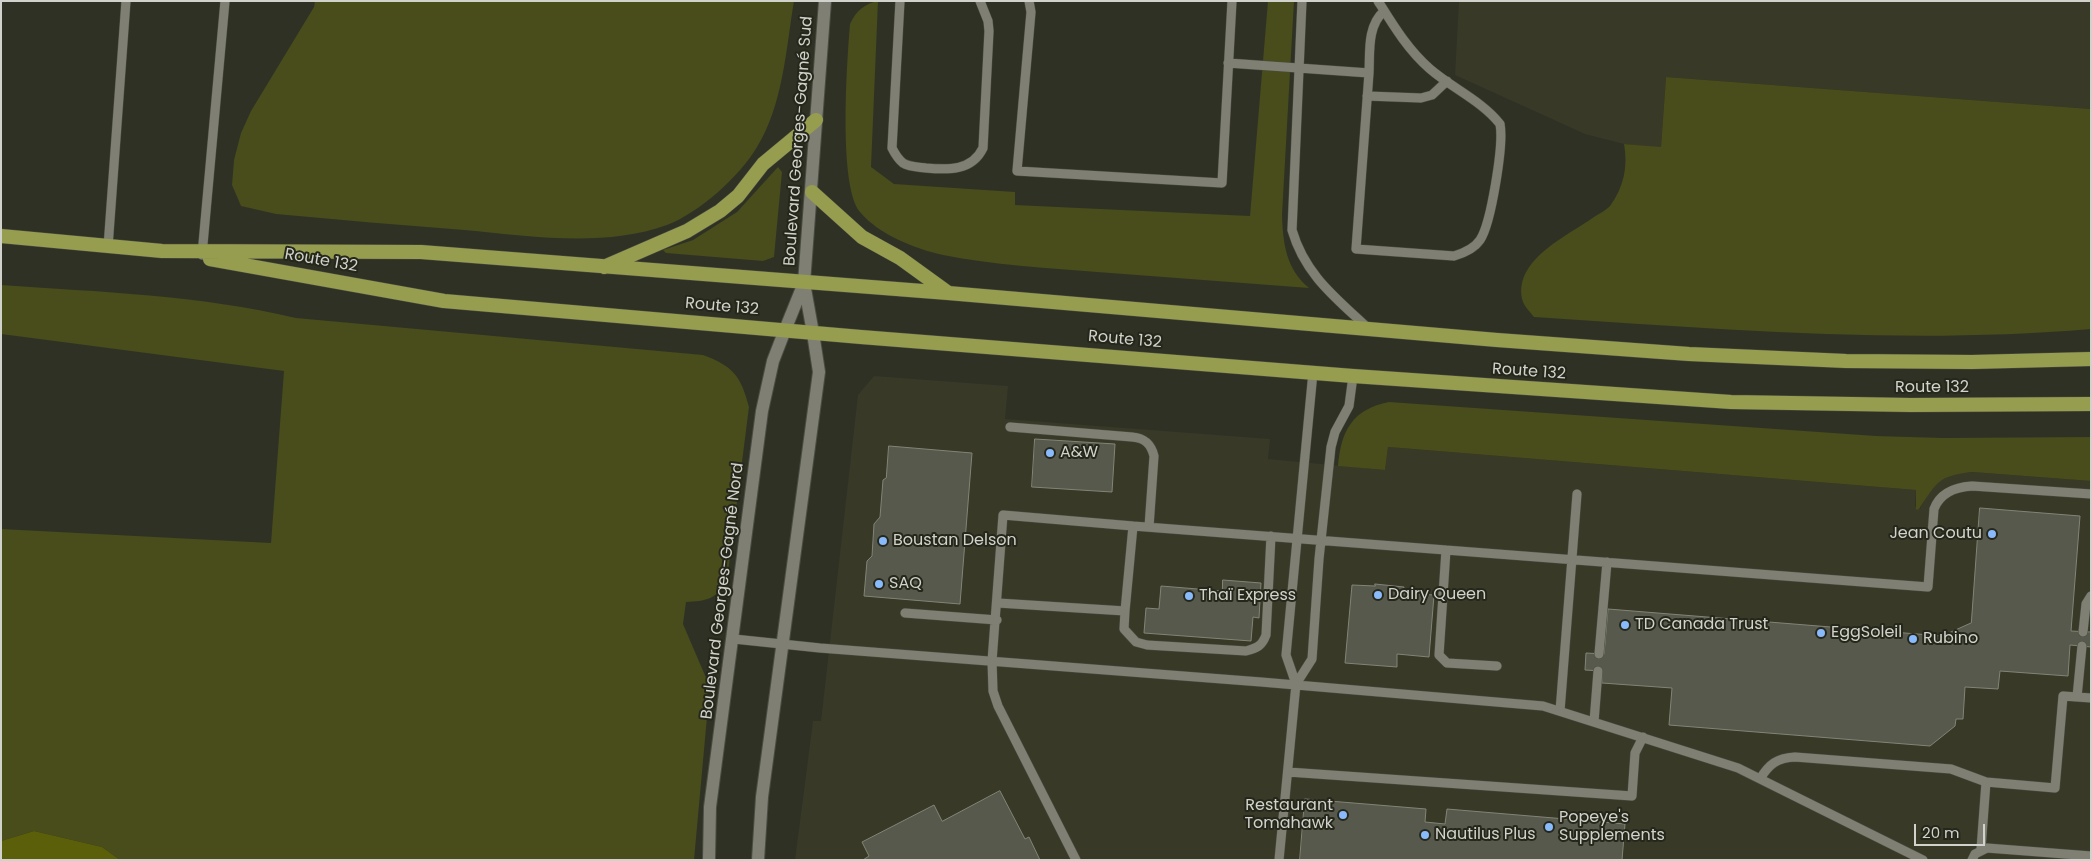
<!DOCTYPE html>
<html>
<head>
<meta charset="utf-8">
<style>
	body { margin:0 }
	#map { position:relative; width:2092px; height:861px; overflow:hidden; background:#2f3125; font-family:Poppins,sans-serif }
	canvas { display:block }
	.frame { position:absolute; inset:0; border:2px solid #d1d2cb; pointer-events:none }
	.scale { position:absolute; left:1914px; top:824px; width:71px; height:22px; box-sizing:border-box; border:2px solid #d1d2cb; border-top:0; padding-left:6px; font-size:15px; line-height:18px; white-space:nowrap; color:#d1d2cb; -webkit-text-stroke:4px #26271b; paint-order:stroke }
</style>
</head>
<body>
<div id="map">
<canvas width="2092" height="861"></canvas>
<div class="frame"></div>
<div class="scale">20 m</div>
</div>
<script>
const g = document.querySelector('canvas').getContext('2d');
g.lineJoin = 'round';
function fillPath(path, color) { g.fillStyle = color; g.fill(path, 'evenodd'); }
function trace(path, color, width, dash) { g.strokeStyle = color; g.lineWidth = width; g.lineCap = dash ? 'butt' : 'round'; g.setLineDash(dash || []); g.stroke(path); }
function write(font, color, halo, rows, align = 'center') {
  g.font = font + ' Poppins,sans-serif'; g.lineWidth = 4; g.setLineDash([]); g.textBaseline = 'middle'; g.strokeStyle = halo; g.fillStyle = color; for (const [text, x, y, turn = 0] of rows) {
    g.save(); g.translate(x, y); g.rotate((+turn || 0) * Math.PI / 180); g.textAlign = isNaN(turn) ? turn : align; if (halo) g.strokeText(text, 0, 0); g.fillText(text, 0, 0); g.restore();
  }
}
const built = new Path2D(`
	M 1459,1 L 2091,1 L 2091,109 L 1666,77 L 1661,148 L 1624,144 L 1585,134 L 1455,75 Z
	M 874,376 L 1008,386 L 1005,419 L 1270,439 L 1268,459 L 1385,470 L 1388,447 L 1401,448 L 1916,490 L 1915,506 L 1920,509 L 1929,491 L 1939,481 L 1954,474 L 1972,472 L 2091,481 L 2091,860 L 795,860 L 813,721 L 821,721 L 858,395 Z`);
const green = new Path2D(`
	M 315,1 L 794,1 C 786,49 783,105 757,147 C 740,176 699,213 667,225 C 603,248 530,236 464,230 C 402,225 339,220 276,214 L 241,206 L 232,185 L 234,160 L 241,133 L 251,111 L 314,7 Z
	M 878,1 L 871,167 L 894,184 L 1015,192 L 1015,205 L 1250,216 L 1268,1 L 1294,1 L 1282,215 C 1283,243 1286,269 1309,288 C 1238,283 1168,277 1097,272 C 1046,268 993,265 943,255 C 915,249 878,234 860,212 C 838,186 847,60 850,24 C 856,11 864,4 878,1 Z
	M 1666,77 L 2091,109 L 2091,329 C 1905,345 1719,329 1534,317 C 1531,313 1525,307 1523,302 C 1511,261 1567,236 1594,217 C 1599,214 1606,210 1610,206 C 1624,187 1628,166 1624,144 L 1661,147 Z
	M 778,167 L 782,172 L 774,257 L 763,261 L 666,253 L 663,250 L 693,240 L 737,212 Z
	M 1,285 C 100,292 200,295 296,318 L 703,355 C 733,366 741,376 749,407 L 727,580 C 716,600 706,601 686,602 L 683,624 L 707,680 L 708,706 L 694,860 L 120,860 L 102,847 L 34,831 L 1,841 L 1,529 L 271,543 L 284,371 L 1,334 Z
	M 1389,402 L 1876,436 L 1943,438 L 2091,437 L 2091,481 L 1972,472 C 1938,476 1937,482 1919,509 L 1916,510 L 1916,490 L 1401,448 L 1388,447 L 1385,470 L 1338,466 C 1341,430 1353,409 1389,402 Z`);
const forest = new Path2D(`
	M 34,831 L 102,847 L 120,860 L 1,860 L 1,841 Z`);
const building = new Path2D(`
	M 1035,439 L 1115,444 L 1112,492 L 1032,487 Z
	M 889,446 L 972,453 L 960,604 L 864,596 L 867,561 L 872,556 L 874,524 L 880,517 L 883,480 L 886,478 Z
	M 1980,508 L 2080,516 L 2071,631 L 2091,632 L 2091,647 L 2070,645 L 2068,676 L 2000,671 L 1998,689 L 1965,687 L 1963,719 L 1956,719 L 1955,726 L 1930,746 L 1669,725 L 1672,688 L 1602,683 L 1602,671 L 1585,670 L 1586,653 L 1604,654 L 1608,609 L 1942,636 L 1971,623 Z
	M 1223,580 L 1261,583 L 1259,618 L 1253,617 L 1251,641 L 1144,633 L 1146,608 L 1159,609 L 1161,586 L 1222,591 Z
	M 1375,584 L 1404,587 L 1403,593 L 1434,595 L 1429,657 L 1397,654 L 1397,667 L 1345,663 L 1352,585 L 1375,586 Z
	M 1000,791 L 1025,839 L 1029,837 L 1040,860 L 863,860 L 869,856 L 862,842 L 934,805 L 942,821 Z
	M 1305,799 L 1426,809 L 1425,822 L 1445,824 L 1447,809 L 1625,824 L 1622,860 L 1300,860 Z`);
const service = new Path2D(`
	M 900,1 L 892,148 C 895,154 898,159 903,163 C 909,167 919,167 926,168 C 948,170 972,171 983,148 L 989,31 L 988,21 L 980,1
	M 1029,1 L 1031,12 L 1017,171 L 1222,183 L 1232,1
	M 1302,1 L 1292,230 C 1305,275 1336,298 1369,329
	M 1228,63 L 1369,73 L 1356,249 L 1454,256 C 1464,253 1474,249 1480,240 C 1491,224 1504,144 1500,124 C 1482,101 1452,88 1430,69 C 1408,50 1393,25 1378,1
	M 1369,73 C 1370,52 1367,26 1384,11
	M 1367,96 L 1421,98 L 1432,95 L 1447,81
	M 108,247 L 126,1
	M 202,255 L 225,1
	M 1010,427 L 1132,437 C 1145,438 1151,444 1154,456 L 1149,527
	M 1446,550 L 1439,655 L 1447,663 L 1497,666
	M 998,603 L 1125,611 L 1133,526 L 1928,587 L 1934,509 C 1940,493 1956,487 1972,486 L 2091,494
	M 1125,611 L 1124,629 L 1136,642 L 1147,645 L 1246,651 C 1257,648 1262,646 1266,635 L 1271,536
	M 905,613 L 997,620
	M 2083,632 L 2086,604 L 2091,596
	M 734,639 L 820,648 L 1261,682 L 1543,706 L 1738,768 L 1923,860
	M 1599,654 L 1607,562
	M 1296,684 L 1312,659 L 1319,559 L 1331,447 L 1335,432 L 1349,406 L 1353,376
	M 2077,697 L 2082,646
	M 1560,711 L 1577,494
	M 1594,722 L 1598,671
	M 1288,772 L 1632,796 L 1635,753 L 1643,737
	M 1760,779 C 1769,764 1777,758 1795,757 L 1951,769 L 1986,782 L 1981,849
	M 1986,782 L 2055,788 L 2063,696 L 2091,698
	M 1076,860 L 998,706 L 993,691 L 992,661 L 1003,515 L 1133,526
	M 1279,860 L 1296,684 L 1286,655 L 1313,372
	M 1972,860 L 1975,854 L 1987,848 L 2091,856`);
const minor = new Path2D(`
	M 709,860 L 710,807 L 762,411 L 773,361 L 785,330
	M 758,860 L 762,797 L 819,372 L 813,333`);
const tertiary = new Path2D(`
	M 785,330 L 804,283
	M 813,333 L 804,283 L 825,1`);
const trunk = new Path2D(`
	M 812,192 L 862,237 L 900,258 L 947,292
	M 1,236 L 162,251 L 421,252 L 948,293 L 1497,340 L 1689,354 L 1846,361 L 1972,362 L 2091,359
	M 210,259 L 444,301 L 861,337 L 1353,376 L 1731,402 L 1911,405 L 2091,404
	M 604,267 L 687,231 L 720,211 L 738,196 L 763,164 L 816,120`);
const markers = [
	[1050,453,5,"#89bafc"],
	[1992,534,5,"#89bafc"],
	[883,541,5,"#89bafc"],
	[879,584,5,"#89bafc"],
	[1378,595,5,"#89bafc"],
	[1189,596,5,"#89bafc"],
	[1625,625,5,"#89bafc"],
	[1821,633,5,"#89bafc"],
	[1913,639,5,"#89bafc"],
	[1343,815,5,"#89bafc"],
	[1549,827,5,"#89bafc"],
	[1425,835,5,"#89bafc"]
];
const streetNames = [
	["Boulevard Georges-Gagné Sud",799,141,-86],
	["Route 132",321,261,10],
	["Route 132",722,307,5],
	["Route 132",1125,340,5],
	["Route 132",1529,372,4],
	["Route 132",1932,388],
	["Boulevard Georges-Gagné Nord",723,591,-83]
];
const poiNames = [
	["A&W",1060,453],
	["Jean Coutu",1982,534,"right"],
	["Boustan Delson",893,541],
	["SAQ",889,584],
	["Dairy Queen",1388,595],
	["Thaï Express",1199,596],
	["TD Canada Trust",1635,625],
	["EggSoleil",1831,633],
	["Rubino",1923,639],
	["Restaurant",1333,806,"right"],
	["Tomahawk",1333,824,"right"],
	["Popeye's",1559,818],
	["Supplements",1559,836],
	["Nautilus Plus",1435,835]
];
fillPath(built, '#383927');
fillPath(green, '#494c1b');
fillPath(forest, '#5b5f0a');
fillPath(building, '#57594c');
trace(building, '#828476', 1);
trace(service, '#4b4d43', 10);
trace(minor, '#4b4d43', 14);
trace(tertiary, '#4b4d43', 14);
trace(trunk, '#4b4d43', 15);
trace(service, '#7f8073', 9);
trace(minor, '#7f8073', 12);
trace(tertiary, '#7f8073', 12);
trace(trunk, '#979d4e', 14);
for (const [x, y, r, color] of markers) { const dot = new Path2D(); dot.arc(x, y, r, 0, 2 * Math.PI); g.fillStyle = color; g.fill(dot); trace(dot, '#26271b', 2); }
write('16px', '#d1d2cb', '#26271b', streetNames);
write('16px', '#d1d2cb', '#26271b', poiNames, 'left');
</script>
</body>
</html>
